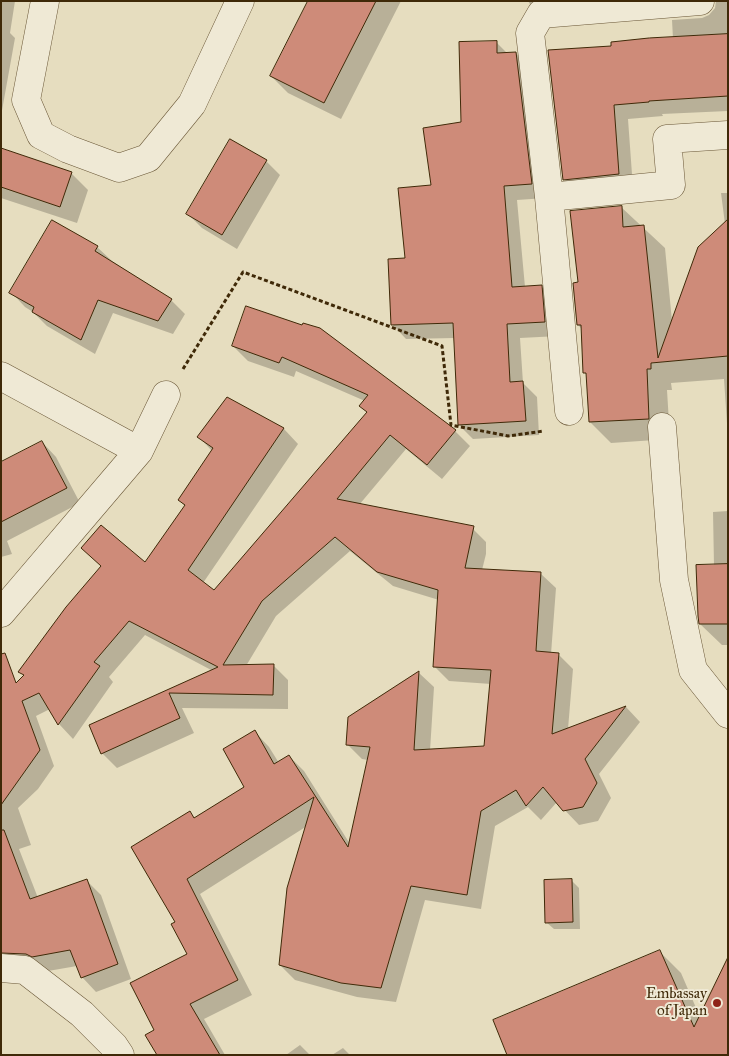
<!DOCTYPE html>
<html>
<head>
<meta charset="utf-8">
<style>
	body { margin:0 }
	#map { position:relative; width:729px; height:1056px; overflow:hidden; background:#e6ddbf; font-family:"IM FELL Great Primer",serif }
	canvas { display:block }
	.frame { position:absolute; inset:0; border:2px solid #3f2908; pointer-events:none }
</style>
</head>
<body>
<div id="map">
<canvas width="729" height="1056"></canvas>
<div class="frame"></div>
</div>
<script>
const g = document.querySelector('canvas').getContext('2d');
g.lineJoin = 'round';
function fillPath(path, color) { g.fillStyle = color; g.fill(path, 'evenodd'); }
function trace(path, color, width, dash) { g.strokeStyle = color; g.lineWidth = width; g.lineCap = dash ? 'butt' : 'round'; g.setLineDash(dash || []); g.stroke(path); }
function write(font, color, halo, rows, align = 'center') {
  g.font = font + ' "IM FELL Great Primer",serif'; g.lineWidth = 4; g.setLineDash([]); g.textBaseline = 'middle'; g.strokeStyle = halo; g.fillStyle = color; for (const [text, x, y, turn = 0] of rows) {
    g.save(); g.translate(x, y); g.rotate((+turn || 0) * Math.PI / 180); g.textAlign = isNaN(turn) ? turn : align; if (halo) g.strokeText(text, 0, 0); g.fillText(text, 0, 0); g.restore();
  }
}
const shadow = new Path2D(`
	M 1,1 L 15,1 L 10,33 L 15,38 L 1,116 Z
	M 309,1 L 401,1 L 341,119 L 288,93 L 271,76 Z
	M 528,1 L 610,1 L 610,3 L 530,4 Z
	M 716,1 L 728,1 L 728,111 L 662,114 L 663,116 L 628,119 L 633,188 L 578,194 L 564,179 L 612,47 L 612,42 L 673,39 L 672,20 L 702,18 L 709,15 L 715,8 Z
	M 496,42 L 508,54 L 516,53 L 530,68 L 546,198 L 517,200 L 525,287 L 541,286 L 555,301 L 559,336 L 520,338 L 523,383 L 537,397 L 539,435 L 473,439 L 459,425 L 455,338 L 406,339 L 392,324 L 406,260 L 433,186 L 462,124 Z
	M 1,150 L 71,173 L 88,190 L 77,223 L 1,198 Z
	M 266,161 L 280,175 L 237,249 L 202,228 L 188,214 Z
	M 721,193 L 728,193 L 728,438 L 724,379 L 671,383 L 672,390 L 667,390 L 670,439 L 611,443 L 590,422 L 588,376 L 584,372 L 582,329 L 578,325 L 579,284 L 621,207 L 665,248 L 672,321 L 725,224 Z
	M 97,247 L 112,261 L 171,300 L 185,314 L 173,334 L 113,313 L 95,354 L 47,326 L 33,312 L 25,307 L 11,292 Z
	M 247,308 L 455,431 L 470,446 L 442,479 L 406,449 L 359,505 L 471,527 L 486,542 L 486,554 L 482,570 L 541,574 L 556,588 L 551,654 L 558,654 L 573,669 L 568,729 L 626,707 L 640,722 L 599,774 L 611,798 L 598,821 L 579,825 L 557,802 L 541,820 L 528,807 L 495,826 L 481,909 L 425,900 L 396,1002 L 357,997 L 295,980 L 280,965 L 307,826 L 200,894 L 252,995 L 204,1019 L 225,1055 L 159,1055 L 155,1030 L 189,955 L 177,922 L 190,813 L 195,818 L 246,788 L 255,732 L 269,747 L 279,763 L 289,756 L 304,771 L 350,844 L 368,760 L 362,759 L 348,745 L 349,718 L 419,673 L 434,687 L 430,751 L 485,747 L 491,684 L 449,681 L 434,666 L 439,600 L 393,586 L 350,551 L 276,616 L 246,666 L 273,665 L 288,680 L 288,709 L 182,708 L 194,733 L 117,768 L 102,753 L 90,726 L 213,671 L 145,635 L 109,677 L 113,682 L 73,739 L 59,724 L 50,709 L 36,716 L 54,766 L 38,789 L 18,808 L 31,845 L 19,849 L 38,898 L 86,880 L 101,895 L 131,979 L 96,992 L 82,977 L 77,966 L 48,971 L 17,967 L 2,952 L 1,699 L 25,676 L 20,671 L 102,567 L 82,548 L 145,564 L 186,507 L 179,500 L 212,451 L 199,437 L 227,399 L 284,429 L 298,444 L 203,583 L 215,592 L 368,413 L 361,406 L 365,401 L 296,371 L 294,377 L 248,361 L 233,346 Z
	M 42,442 L 56,457 L 80,503 L 7,541 L 12,554 L 1,557 L 1,496 Z
	M 728,511 L 728,645 L 722,645 L 700,624 L 714,566 L 713,512 Z
	M 571,880 L 579,888 L 580,929 L 554,929 L 546,922 Z
	M 660,952 L 681,973 L 700,1017 L 728,1055 L 656,1055 Z
	M 300,1045 L 310,1055 L 286,1055 Z
	M 343,1048 L 350,1055 L 332,1055 Z`);
const building = new Path2D(`
	M 308,1 L 376,1 L 324,103 L 270,76 Z
	M 728,34 L 728,96 L 649,101 L 649,102 L 614,105 L 619,174 L 563,180 L 548,50 L 611,46 L 611,42 L 649,38 Z
	M 497,41 L 497,53 L 516,52 L 532,184 L 504,186 L 512,287 L 542,285 L 545,322 L 507,324 L 510,382 L 523,381 L 526,421 L 458,425 L 453,323 L 391,325 L 388,259 L 405,258 L 398,188 L 431,185 L 423,128 L 461,122 L 459,42 Z
	M 230,139 L 267,160 L 222,235 L 186,214 Z
	M 1,148 L 72,172 L 60,207 L 1,187 Z
	M 622,206 L 623,227 L 644,225 L 658,358 L 698,247 L 728,219 L 728,356 L 651,363 L 651,369 L 647,369 L 649,419 L 589,422 L 586,373 L 583,373 L 581,325 L 577,325 L 573,283 L 578,282 L 570,211 Z
	M 52,220 L 98,246 L 95,251 L 172,299 L 158,321 L 98,300 L 81,340 L 32,312 L 34,307 L 9,293 Z
	M 246,306 L 302,325 L 303,323 L 320,328 L 456,430 L 427,465 L 390,435 L 337,499 L 474,526 L 465,568 L 541,572 L 536,651 L 559,653 L 552,734 L 626,706 L 585,759 L 597,783 L 583,807 L 563,811 L 543,787 L 526,806 L 516,790 L 481,811 L 467,895 L 411,886 L 381,988 L 341,983 L 279,965 L 287,888 L 314,797 L 187,879 L 238,980 L 190,1004 L 220,1055 L 157,1055 L 145,1035 L 154,1030 L 130,983 L 187,954 L 171,924 L 175,922 L 131,847 L 190,811 L 194,818 L 244,787 L 223,749 L 255,730 L 274,764 L 289,755 L 348,847 L 370,747 L 346,745 L 348,717 L 419,671 L 414,750 L 484,746 L 491,670 L 433,667 L 438,590 L 377,572 L 335,537 L 262,601 L 223,665 L 274,664 L 273,695 L 169,693 L 180,718 L 101,754 L 89,725 L 218,667 L 129,621 L 94,662 L 100,666 L 58,725 L 39,693 L 22,701 L 40,750 L 1,805 L 1,654 L 5,653 L 16,683 L 24,675 L 18,672 L 66,607 L 101,566 L 81,548 L 101,525 L 145,562 L 185,505 L 178,500 L 213,448 L 197,437 L 227,397 L 284,428 L 188,570 L 214,590 L 367,412 L 359,406 L 368,395 L 282,357 L 279,363 L 232,346 Z
	M 42,441 L 67,488 L 1,522 L 1,462 Z
	M 728,564 L 728,624 L 699,624 L 698,616 L 696,565 Z
	M 1,830 L 4,830 L 30,899 L 87,879 L 118,964 L 81,978 L 70,950 L 32,957 L 26,954 L 1,953 Z
	M 572,879 L 573,922 L 545,923 L 544,880 Z
	M 660,950 L 694,1027 L 728,957 L 728,1055 L 507,1055 L 493,1020 Z`);
const path = new Path2D(`
	M 183,369 L 243,272 L 442,346 L 451,425 L 508,436 L 544,431`);
const minor = new Path2D(`
	M 45,1 L 26,100 L 41,135 L 68,149 L 119,168 L 148,158 L 192,104 L 240,1
	M 549,197 L 671,185 L 667,139 L 728,135
	M 1,376 L 139,451
	M 569,411 L 549,197 L 530,33 L 541,14 L 700,1
	M 662,427 L 674,580 L 693,670 L 728,714
	M 1,613 L 139,451 L 166,395
	M 1,968 L 25,970 L 82,1014 L 114,1046 L 120,1055`);
const markers = [
	[717,1003,5,"#8f2418"]
];
const poiNames = [
	["Embassay",707,994],
	["of Japan",707,1011]
];
fillPath(shadow, '#0003');
fillPath(building, '#ce8b79');
trace(building, '#3f2908', 1);
trace(minor, '#695636', 29);
trace(path, '#3f2908', 3, [4, 2.5]);
trace(minor, '#efe9d5', 28);
for (const [x, y, r, color] of markers) { const dot = new Path2D(); dot.arc(x, y, r, 0, 2 * Math.PI); g.fillStyle = color; g.fill(dot); trace(dot, '#efe9d5', 2); }
write('15px', '#3f2908', '#efe9d5', poiNames, 'right');
</script>
</body>
</html>
